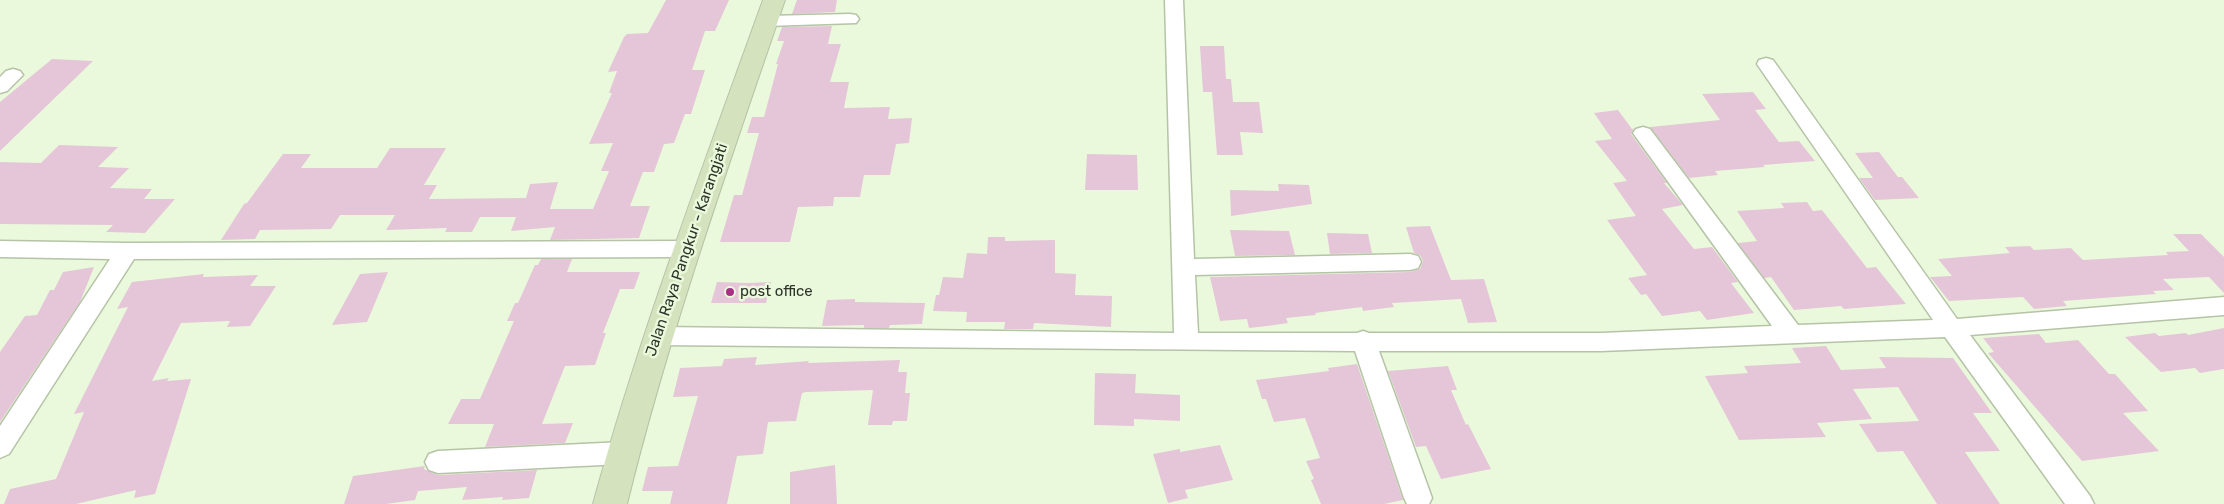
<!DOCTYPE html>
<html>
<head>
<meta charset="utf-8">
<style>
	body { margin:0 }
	canvas { display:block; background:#eaf9dc }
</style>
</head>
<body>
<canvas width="2224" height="504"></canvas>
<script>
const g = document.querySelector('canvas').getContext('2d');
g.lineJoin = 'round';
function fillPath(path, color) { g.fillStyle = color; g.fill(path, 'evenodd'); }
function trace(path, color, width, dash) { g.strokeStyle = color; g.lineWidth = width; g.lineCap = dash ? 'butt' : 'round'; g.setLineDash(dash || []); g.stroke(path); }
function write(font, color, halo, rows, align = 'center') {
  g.font = font + ' Rubik,sans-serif'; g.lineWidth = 5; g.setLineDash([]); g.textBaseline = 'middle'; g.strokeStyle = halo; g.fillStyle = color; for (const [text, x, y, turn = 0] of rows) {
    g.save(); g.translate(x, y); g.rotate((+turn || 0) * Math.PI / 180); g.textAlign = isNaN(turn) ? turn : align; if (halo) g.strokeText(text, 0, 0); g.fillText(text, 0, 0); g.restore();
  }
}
const building = new Path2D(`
	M 666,0 L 729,0 L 715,31 L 705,31 L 692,70 L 705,70 L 691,114 L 685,114 L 674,143 L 664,144 L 654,172 L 643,172 L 630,206 L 650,206 L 639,238 L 550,240 L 555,227 L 511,231 L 516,217 L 480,217 L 472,232 L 445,232 L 447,228 L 386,230 L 395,215 L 340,215 L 331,229 L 260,230 L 255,239 L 221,240 L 244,204 L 247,203 L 283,154 L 311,154 L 301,168 L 377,168 L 390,148 L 446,148 L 424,185 L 437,185 L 429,199 L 526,198 L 530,184 L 558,182 L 550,209 L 593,209 L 609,171 L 601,171 L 613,143 L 589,144 L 612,93 L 609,93 L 617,71 L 608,72 L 624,37 L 627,34 L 648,33 Z
	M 797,0 L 837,0 L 835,12 L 792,14 Z
	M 832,26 L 828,44 L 841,44 L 830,82 L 849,82 L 844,108 L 890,107 L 888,119 L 912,118 L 909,143 L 896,144 L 890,175 L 864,175 L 860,197 L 834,197 L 833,206 L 798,207 L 790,242 L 720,242 L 734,195 L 742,195 L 759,133 L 747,133 L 752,117 L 764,117 L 778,64 L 776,64 L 784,41 L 777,41 L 782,27 Z
	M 1200,46 L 1224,46 L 1226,79 L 1231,79 L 1233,102 L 1259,102 L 1263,133 L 1240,132 L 1243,155 L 1217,155 L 1212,92 L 1203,92 Z
	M 52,59 L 93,61 L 0,151 L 0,102 Z
	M 1753,92 L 1766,109 L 1755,110 L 1779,142 L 1799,141 L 1815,161 L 1763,165 L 1765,167 L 1715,171 L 1718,175 L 1689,178 L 1650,127 L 1720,120 L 1702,94 Z
	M 1618,110 L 1632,129 L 1634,128 L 1631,134 L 1667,183 L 1664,183 L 1683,205 L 1662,209 L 1694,249 L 1712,247 L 1738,282 L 1731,283 L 1754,313 L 1707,320 L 1700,311 L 1662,316 L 1646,294 L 1641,295 L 1628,278 L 1647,275 L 1607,220 L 1636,216 L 1613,183 L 1627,181 L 1595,141 L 1612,139 L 1594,113 Z
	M 59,145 L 118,147 L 98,167 L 129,168 L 110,188 L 152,189 L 144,199 L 175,199 L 145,233 L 106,232 L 113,225 L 0,224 L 0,162 L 41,163 Z
	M 1879,152 L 1898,177 L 1902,177 L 1919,198 L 1875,200 L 1859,178 L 1873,178 L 1855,153 Z
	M 1087,154 L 1137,155 L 1138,190 L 1085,190 Z
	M 1278,184 L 1309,185 L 1312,204 L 1231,216 L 1230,190 L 1279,191 Z
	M 1807,202 L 1813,211 L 1822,210 L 1867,268 L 1876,267 L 1906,304 L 1844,309 L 1841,306 L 1794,310 L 1771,277 L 1764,278 L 1738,243 L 1757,241 L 1737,211 L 1784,208 L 1781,203 Z
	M 1430,226 L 1451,280 L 1484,279 L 1497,322 L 1468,323 L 1461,299 L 1392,303 L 1394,307 L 1363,311 L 1362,307 L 1315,313 L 1316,315 L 1286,318 L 1288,323 L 1267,326 L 1249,328 L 1247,319 L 1220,321 L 1210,277 L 1410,272 L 1420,269 L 1423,261 L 1420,255 L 1414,253 L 1406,227 Z
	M 1230,230 L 1289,231 L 1295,255 L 1235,256 Z
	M 1327,233 L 1368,234 L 1372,253 L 1330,254 Z
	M 2173,234 L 2201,234 L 2224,257 L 2224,293 L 2209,277 L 2163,279 L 2174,290 L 2153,291 L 2156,294 L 2063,301 L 2067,306 L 2034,309 L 2023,297 L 1949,301 L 1930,277 L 1952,276 L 1938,259 L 2010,253 L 2005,247 L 2030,246 L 2034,250 L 2071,248 L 2083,260 L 2168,255 L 2166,252 L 2189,251 Z
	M 988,237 L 1005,237 L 1005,241 L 1055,240 L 1055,273 L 1076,274 L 1075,295 L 1112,296 L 1111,327 L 1034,323 L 1033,329 L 1004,329 L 1005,322 L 966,322 L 967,312 L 933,311 L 936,295 L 939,295 L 943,277 L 963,278 L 967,253 L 987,254 Z
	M 541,259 L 572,259 L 567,272 L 640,272 L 634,289 L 620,289 L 603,333 L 606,333 L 595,365 L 565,366 L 542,424 L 573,423 L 565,443 L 485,447 L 494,424 L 448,424 L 461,399 L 480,399 L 514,321 L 507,321 L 515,303 L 518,303 L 535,265 L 538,265 Z
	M 94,267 L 80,302 L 0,422 L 0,352 L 25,316 L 37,315 L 50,290 L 54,290 L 63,272 Z
	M 388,272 L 367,322 L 332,325 L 360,274 Z
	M 204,274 L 203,277 L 258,275 L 250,286 L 276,286 L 250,326 L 227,327 L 230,321 L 181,323 L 152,381 L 169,378 L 167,381 L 191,379 L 155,494 L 134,498 L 136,490 L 76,504 L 4,504 L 10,489 L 56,479 L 84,412 L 74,414 L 128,307 L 117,309 L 132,282 Z
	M 717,282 L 749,283 L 771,282 L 766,303 L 711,303 Z
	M 855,299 L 855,302 L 925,303 L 922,324 L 890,325 L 889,328 L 864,328 L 864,325 L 822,326 L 827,300 Z
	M 2224,328 L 2224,369 L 2200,373 L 2195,368 L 2161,372 L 2125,337 L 2155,333 L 2159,336 L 2186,333 L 2188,335 Z
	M 2039,334 L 2046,343 L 2078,340 L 2109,374 L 2115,374 L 2148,411 L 2123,413 L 2159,451 L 2082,461 L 1988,353 L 1994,352 L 1983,338 Z
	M 1826,346 L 1841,370 L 1886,368 L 1879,357 L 1953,358 L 1992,413 L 1973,413 L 2000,451 L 1965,452 L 2000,504 L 1937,504 L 1903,451 L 1877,452 L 1859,424 L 1919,421 L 1898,387 L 1853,389 L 1872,419 L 1817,423 L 1826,437 L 1739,440 L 1705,376 L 1748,373 L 1744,366 L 1801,363 L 1792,348 Z
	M 757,357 L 755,365 L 809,361 L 808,363 L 900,360 L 898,372 L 907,372 L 905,393 L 910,393 L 907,421 L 893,421 L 892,425 L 868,425 L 873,390 L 806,392 L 802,393 L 796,421 L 768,422 L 763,454 L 737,456 L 727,504 L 670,504 L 673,491 L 642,491 L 648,467 L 678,466 L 698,396 L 673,397 L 680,368 L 722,366 L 724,359 Z
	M 1357,364 L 1403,500 L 1384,504 L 1321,504 L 1311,480 L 1314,479 L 1306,461 L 1320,458 L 1305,418 L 1274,422 L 1266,399 L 1262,399 L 1256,380 L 1329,371 L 1328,368 Z
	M 1448,366 L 1457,390 L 1451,390 L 1466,425 L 1468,424 L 1491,469 L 1441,479 L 1426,446 L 1416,447 L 1388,371 Z
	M 1095,373 L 1136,374 L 1135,393 L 1180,395 L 1180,421 L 1134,419 L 1134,426 L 1094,425 Z
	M 1220,445 L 1233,480 L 1185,490 L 1188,498 L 1168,503 L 1153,454 L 1180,449 L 1180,452 Z
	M 835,465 L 837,504 L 790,504 L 790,472 Z
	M 425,466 L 424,469 L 438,475 L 537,470 L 529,498 L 502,500 L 503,497 L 462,500 L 467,487 L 418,491 L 415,500 L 386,504 L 344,504 L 353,476 Z`);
const minor = new Path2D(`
	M 1165,0 L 1183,0 L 1194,259 L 1410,254 L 1418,256 L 1421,262 L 1418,268 L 1410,270 L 1195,275 L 1198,333 L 1357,333 L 1363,331 L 1369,333 L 1601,333 L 1772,326 L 1633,133 L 1636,129 L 1643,127 L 1650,129 L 1798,325 L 1933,320 L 1757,64 L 1759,60 L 1766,58 L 1773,60 L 1957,319 L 2224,297 L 2224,315 L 1970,335 L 2090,496 L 2094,504 L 2065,504 L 1945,337 L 1601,351 L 1379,351 L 1432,498 L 1429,504 L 1407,504 L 1404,498 L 1355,351 L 658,345 L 649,342 L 646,336 L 649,330 L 658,327 L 1174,333 Z
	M 850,14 L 856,15 L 859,19 L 856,23 L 767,26 L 761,25 L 758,21 L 761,17 L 767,16 Z
	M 13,69 L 20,71 L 23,75 L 7,91 L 0,93 L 0,77 L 6,71 Z
	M 0,241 L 127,243 L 687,241 L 695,244 L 698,249 L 695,254 L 687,257 L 134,259 L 9,454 L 0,458 L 0,426 L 110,259 L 0,257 Z
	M 623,442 L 632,445 L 636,453 L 632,461 L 623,464 L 438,473 L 429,470 L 425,462 L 429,454 L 438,451 Z`);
const secondary = new Path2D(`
	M 763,0 L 785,0 C 728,167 669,333 627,504 L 593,504 C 640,333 703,167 763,0 Z`);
const markers = [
	[730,292,5,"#a72f85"]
];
const streetNames = [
	["Jalan Raya Pangkur - Karangjati",687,250,-71]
];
const poiNames = [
	["post office",740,292]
];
fillPath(building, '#e5c6d8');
trace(minor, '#b5c3a7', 3);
trace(secondary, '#b5c3a7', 2);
fillPath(minor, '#fff');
fillPath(secondary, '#d4e3bd');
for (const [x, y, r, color] of markers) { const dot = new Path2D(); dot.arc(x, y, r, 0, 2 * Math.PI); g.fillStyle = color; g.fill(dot); trace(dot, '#eaf9dc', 2); }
write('15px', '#2e3429', '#eaf9dc', streetNames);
write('15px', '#2e3429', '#eaf9dc', poiNames, 'left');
</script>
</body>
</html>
